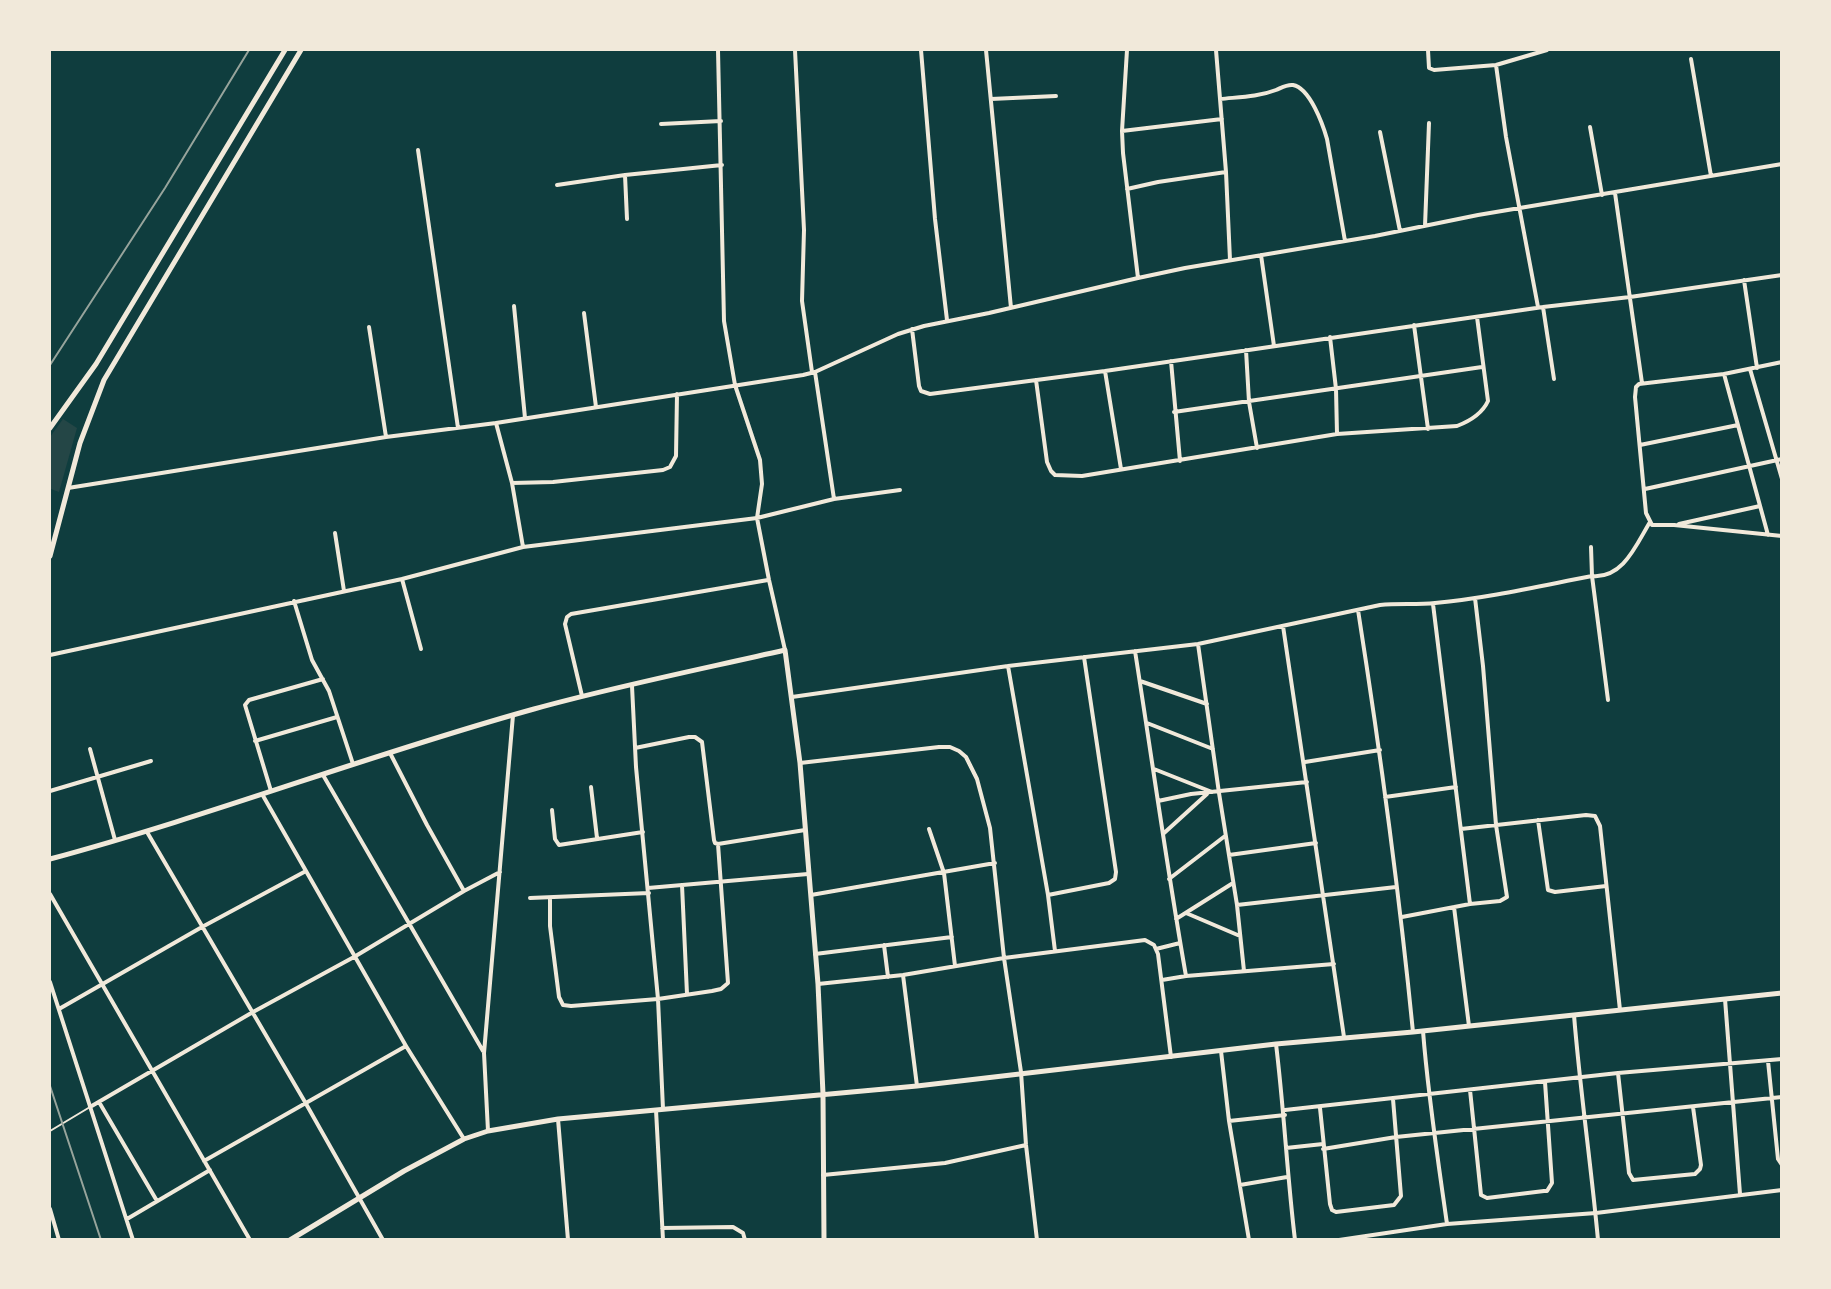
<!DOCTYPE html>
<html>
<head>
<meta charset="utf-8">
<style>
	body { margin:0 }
	#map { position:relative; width:1831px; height:1289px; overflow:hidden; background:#0f3d3e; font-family:Literata,serif }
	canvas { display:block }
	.frame { position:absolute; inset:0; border:51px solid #f1e9da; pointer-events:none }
</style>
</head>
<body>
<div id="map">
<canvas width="1831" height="1289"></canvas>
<div class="frame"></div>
</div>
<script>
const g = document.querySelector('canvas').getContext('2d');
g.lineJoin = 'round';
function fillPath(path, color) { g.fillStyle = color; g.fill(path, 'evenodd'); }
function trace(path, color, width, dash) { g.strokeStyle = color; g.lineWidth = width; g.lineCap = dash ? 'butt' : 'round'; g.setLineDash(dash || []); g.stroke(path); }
const green = new Path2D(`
	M 63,419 L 77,428 L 59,492 L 51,489 L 50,495 L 50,437 Z`);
const service = new Path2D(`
	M 50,1131 L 90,1107`);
const minor = new Path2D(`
	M 718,50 L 724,321 L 735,385 L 760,460 L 762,484 L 757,518 L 769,580 L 785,650
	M 795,50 L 804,230 L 802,301 L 812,372
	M 921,50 L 935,219 L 947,320
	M 986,50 L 1011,308
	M 1127,50 L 1122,131 L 1123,153 L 1138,278
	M 1216,50 L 1226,172 L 1230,260
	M 1428,50 L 1429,68 L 1434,70 L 1496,65 L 1547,50
	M 1691,59 L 1711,176
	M 1496,65 L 1506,137 L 1538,307
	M 991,99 L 1056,96
	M 1220,99 C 1239,97 1258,97 1276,90 C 1281,88 1287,84 1293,85 C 1310,88 1323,125 1327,139 L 1345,241
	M 661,124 L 721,121
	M 1590,127 L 1602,195
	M 1122,131 L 1222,119
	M 1380,132 L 1400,231
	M 418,150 L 458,428
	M 625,175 L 627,219
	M 557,185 L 625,175 L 722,165
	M 1127,189 L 1158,182 L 1226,172
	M 1615,193 L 1642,383
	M 1425,226 L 1429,123
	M 1261,255 L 1274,346
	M 1744,280 L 1757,368
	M 514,306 L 525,418
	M 1543,307 L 1554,379
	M 584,313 L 596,407
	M 1414,325 L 1428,429
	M 369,327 L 386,437
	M 912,329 L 919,386 L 921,391 L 930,394 L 1105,371 L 1543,307 L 1630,297 L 1782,275
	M 1330,337 L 1336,389 L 1337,434
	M 1246,350 L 1249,402 L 1257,448
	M 1171,361 L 1180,461
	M 1782,362 L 1724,374 L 1639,384 L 1636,387 L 1635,397 L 1646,513 L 1652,525 L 1674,525 L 1782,536
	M 1750,369 L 1782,479
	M 1105,371 L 1121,469
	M 815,372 L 834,499
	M 1724,374 L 1768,535
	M 1036,380 L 1047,462 L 1051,471 L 1055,475 L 1082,476 L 1337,434 L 1457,426 C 1470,421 1482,414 1488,401 L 1477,317
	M 1174,412 L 1482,367
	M 496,423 L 512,483 L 523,547
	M 1640,445 L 1738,425
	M 512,483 L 553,482 L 663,470 L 670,467 L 676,456 L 677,394
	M 68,488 L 386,437 L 496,423 L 803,375 L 815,372 L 898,334 L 924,326 L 989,313 L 1138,278 L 1185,268 L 1375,236 L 1478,215 L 1782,164
	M 1645,489 L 1782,459
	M 1679,524 L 1760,506
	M 335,533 L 344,591
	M 1591,547 L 1592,576 L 1608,700
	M 402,579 L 421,649
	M 294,601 L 312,660 L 329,691 L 353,764
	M 1433,604 L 1470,904
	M 1358,610 C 1380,750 1399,891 1413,1032
	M 1283,626 L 1344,1037
	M 1198,644 L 1219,793 L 1237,905 L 1244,971
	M 1135,651 C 1152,759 1167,868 1186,976
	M 50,655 L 402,579 L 523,547 L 757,518 L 834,499 L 900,490
	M 1008,666 L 1048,895 L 1055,951
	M 1140,681 L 1207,704
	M 632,686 L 636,767 L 658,999 L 663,1109
	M 582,696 L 565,624 L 567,617 L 571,614 L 768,580
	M 792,697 L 1008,666 L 1198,644 L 1380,605 C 1398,603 1417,605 1435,603 C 1488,598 1540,586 1592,576 C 1623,579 1636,545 1650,522
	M 1147,723 L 1213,749
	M 255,741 L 337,717
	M 90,749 L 115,840
	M 390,753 L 427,825 L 464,891
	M 1305,762 L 1380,750
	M 800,763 L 939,747 L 950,747 L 959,751 L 966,757 L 977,779 L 990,828 L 1004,958 L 1021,1072 L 1026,1145 L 1037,1240
	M 1154,769 L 1212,792
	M 323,775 L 483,1051
	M 591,787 L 597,838
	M 50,791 L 151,761
	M 271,791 L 245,705 L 249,700 L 323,679
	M 262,794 L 406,1046 L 464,1139
	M 1385,797 L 1456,787
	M 1158,801 L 1191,794 L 1307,782
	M 552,810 L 555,839 L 559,845 L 643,832
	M 1538,820 L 1548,890 L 1555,892 L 1606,886
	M 929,829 L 944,873 L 955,966
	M 1461,829 L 1586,815 L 1595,816 L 1600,826 L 1620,1010
	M 147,832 L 305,1102 L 383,1240
	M 1163,834 L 1207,794
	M 718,844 L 805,830
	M 1229,855 L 1316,843
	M 1169,879 L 1225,836
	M 682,885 L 687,994
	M 648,888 L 808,874
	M 50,894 L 250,1240
	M 811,895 L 995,863
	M 1048,895 L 1109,883 L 1115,879 L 1116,872 L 1084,657
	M 530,898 L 649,893
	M 550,899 L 550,926 L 559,997 L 563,1005 L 571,1006 L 658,999 L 712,991 L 721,989 L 728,983 L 718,844 L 715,843 L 714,840 L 702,742 L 695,737 L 689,737 L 635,748
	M 1237,905 L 1396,887
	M 1454,907 L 1469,1026
	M 1186,913 L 1240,936
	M 1402,917 L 1470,904 L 1500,901 L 1507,897 L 1496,825 L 1483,666 L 1475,598
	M 1176,919 L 1233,883
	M 884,945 L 888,977
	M 1156,949 L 1180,943
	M 815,954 L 952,937
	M 903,975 L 917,1086
	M 1162,980 L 1186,976 L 1334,964
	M 50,982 L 133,1240
	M 818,984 L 903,975 L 1004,958 L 1145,940 L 1154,945 L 1158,954 L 1171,1057
	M 1725,999 L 1740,1194
	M 59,1009 L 202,927 L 306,871
	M 1574,1015 C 1580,1090 1591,1164 1598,1240
	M 1423,1031 C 1428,1096 1438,1160 1447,1224
	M 1276,1044 C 1284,1109 1287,1174 1295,1240
	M 1221,1051 L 1229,1121 L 1249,1240
	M 1768,1061 L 1778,1159 L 1782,1165
	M 1618,1073 L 1629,1173 L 1633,1180 L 1695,1174 L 1700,1169 L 1701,1165 L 1693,1107
	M 1470,1090 L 1481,1195 L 1487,1198 L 1544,1191 L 1547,1191 L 1552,1183 L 1545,1082
	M 99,1102 L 157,1201
	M 90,1107 L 253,1012 L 354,957 L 464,891 L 500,872
	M 1320,1108 L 1330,1204 L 1332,1210 L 1336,1212 L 1394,1205 L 1401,1196 L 1393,1099
	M 656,1110 L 663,1240
	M 1285,1110 L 1618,1073 L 1782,1059
	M 558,1119 L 568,1240
	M 1229,1121 L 1285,1115
	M 488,1131 L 484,1053 L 513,715
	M 1286,1148 L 1323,1144
	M 1323,1149 L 1396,1137 L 1782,1097
	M 204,1161 L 406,1046
	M 823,1175 L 945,1163 L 1026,1145
	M 1240,1185 L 1287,1177
	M 50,1209 L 59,1240
	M 127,1219 L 210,1170
	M 662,1228 L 733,1227 L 743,1233 L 745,1240
	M 1339,1240 L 1447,1224 L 1596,1213 L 1782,1190`);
const tertiary = new Path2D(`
	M 50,859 C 213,815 371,754 534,709 C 617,686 702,669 785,650 L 800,763 L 818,984 L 823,1094 L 824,1240
	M 290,1240 L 404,1171 L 464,1139 L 488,1131 L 558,1119 L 917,1086 L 1276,1044 L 1413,1032 L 1782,993`);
const secondary = new Path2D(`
	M 50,428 L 96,364 L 285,50
	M 50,556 L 80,443 L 104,380 L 301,50`);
const rail = new Path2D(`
	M 50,365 L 165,188 L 249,50
	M 50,1086 L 101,1240`);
fillPath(green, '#244646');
trace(service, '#f1e9da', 2);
trace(minor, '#f1e9da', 4);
trace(tertiary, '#f1e9da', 5);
trace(secondary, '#f1e9da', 5);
trace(rail, '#97a49c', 2);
</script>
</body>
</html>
